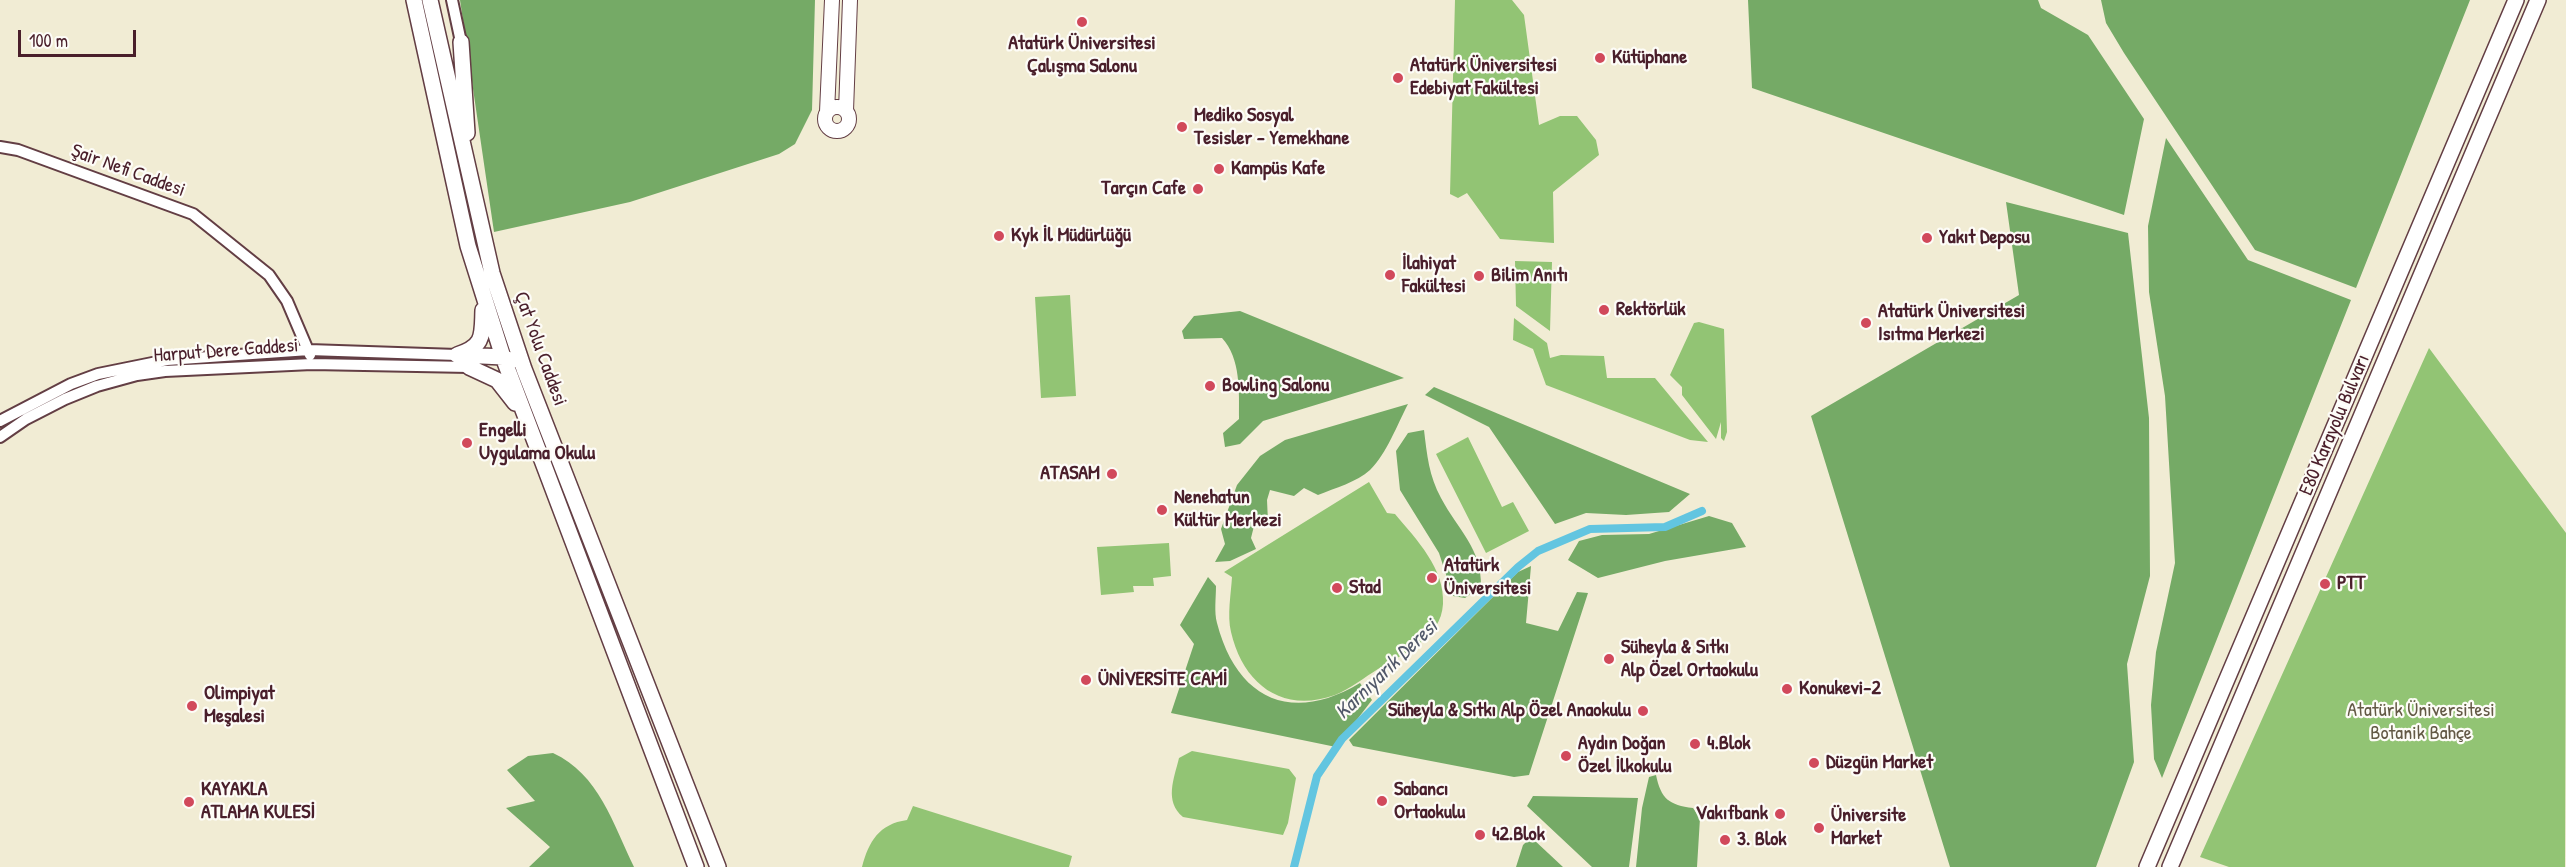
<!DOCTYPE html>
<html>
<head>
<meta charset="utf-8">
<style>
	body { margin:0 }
	#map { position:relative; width:2566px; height:867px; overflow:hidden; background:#f1ecd4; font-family:"Patrick Hand",sans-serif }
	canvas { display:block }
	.scale { position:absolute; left:18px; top:30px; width:118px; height:27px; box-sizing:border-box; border:3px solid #4a1f2b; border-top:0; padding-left:8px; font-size:18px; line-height:21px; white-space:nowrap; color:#4a1f2b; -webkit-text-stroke:4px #fdfcf7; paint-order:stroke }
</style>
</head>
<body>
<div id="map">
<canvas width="2566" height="867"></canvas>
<div class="scale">100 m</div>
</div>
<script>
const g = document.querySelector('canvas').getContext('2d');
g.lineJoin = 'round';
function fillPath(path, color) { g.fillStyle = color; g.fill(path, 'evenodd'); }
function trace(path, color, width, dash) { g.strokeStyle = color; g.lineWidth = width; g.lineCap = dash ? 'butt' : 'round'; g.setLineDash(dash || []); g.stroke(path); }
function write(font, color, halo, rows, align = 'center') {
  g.font = font + ' "Patrick Hand",sans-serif'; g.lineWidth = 4.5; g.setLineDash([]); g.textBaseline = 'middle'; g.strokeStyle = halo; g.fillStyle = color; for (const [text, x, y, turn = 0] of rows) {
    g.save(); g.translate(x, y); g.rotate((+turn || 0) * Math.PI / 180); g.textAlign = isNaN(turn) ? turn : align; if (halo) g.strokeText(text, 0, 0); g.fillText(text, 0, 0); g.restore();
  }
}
const green = new Path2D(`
	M 1455,0 L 1512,0 L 1524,15 L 1539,125 L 1560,116 L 1577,116 L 1596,140 L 1599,155 L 1553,192 L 1554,243 L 1500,239 L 1467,193 L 1458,198 L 1450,194 Z
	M 1515,261 L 1552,262 L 1550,331 L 1516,306 Z
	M 1070,295 L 1076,396 L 1041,398 L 1035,297 Z
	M 1514,318 L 1547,343 L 1550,358 L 1561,355 L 1604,356 L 1607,378 L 1655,378 L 1708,442 L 1690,440 L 1546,385 L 1533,349 L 1513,340 Z
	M 1699,322 L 1724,329 L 1727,432 L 1724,441 L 1721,438 L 1721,422 L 1716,439 L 1682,395 L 1682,387 L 1670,375 L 1694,323 Z
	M 2429,348 L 2566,533 L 2565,867 L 2229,867 L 2200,857 Z
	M 1468,437 L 1502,507 L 1513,502 L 1529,531 L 1486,553 L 1436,454 Z
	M 1369,482 L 1387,513 L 1395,514 C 1417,540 1445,569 1443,604 C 1441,639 1404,653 1378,669 C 1365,677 1350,689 1335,695 C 1282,714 1243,684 1231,632 C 1227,615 1231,594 1232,577 L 1224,572 Z
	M 1169,543 L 1171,576 L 1153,578 L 1154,586 L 1133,586 L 1134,592 L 1101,595 L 1097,547 Z
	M 1192,751 L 1289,769 L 1296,778 L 1288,823 L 1283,835 L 1183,817 C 1164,801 1174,779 1179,758 Z
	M 913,806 L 1072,856 L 1069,867 L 862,867 C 869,841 879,824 907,820 Z`);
const forest = new Path2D(`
	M 460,0 L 815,0 L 812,110 L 795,144 L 779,154 L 630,202 L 494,232 Z
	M 1748,0 L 2038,0 L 2041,8 L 2088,35 L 2144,119 L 2124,215 L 1752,88 Z
	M 2101,0 L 2470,0 L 2356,288 L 2255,250 L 2124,53 L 2106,23 Z
	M 2166,138 L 2248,260 L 2351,300 L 2162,778 L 2154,759 L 2151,705 L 2156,652 L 2175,563 L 2165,396 L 2149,292 L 2148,226 Z
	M 2006,202 L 2128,233 L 2149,418 L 2150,576 L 2127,664 L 2134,762 L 2096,867 L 1950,867 L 1811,416 L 2019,295 Z
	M 1240,311 L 1404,378 L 1263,421 L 1240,444 L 1225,447 L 1223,433 L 1239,419 C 1239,391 1241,359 1222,338 L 1184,339 L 1182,331 L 1194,316 Z
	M 1434,387 L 1690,494 L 1669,512 L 1626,515 L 1586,513 L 1555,524 L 1489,427 L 1425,395 Z
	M 1408,404 C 1397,425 1387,453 1370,470 C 1357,482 1335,488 1318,495 L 1304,488 L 1294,496 L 1270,490 L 1267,500 L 1268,522 L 1254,526 L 1251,538 L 1256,549 L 1230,561 L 1215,562 L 1225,544 L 1221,529 L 1237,485 L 1260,456 L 1285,440 Z
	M 1424,430 C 1427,455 1429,476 1441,498 C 1458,530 1482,548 1481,587 L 1465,598 L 1453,596 L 1439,553 L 1400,490 L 1396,451 L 1408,433 Z
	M 1709,516 L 1732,523 L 1746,547 L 1665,561 L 1598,578 L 1568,560 L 1579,541 L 1602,535 L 1649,534 Z
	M 1531,566 L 1526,623 L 1558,631 L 1577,592 L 1588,593 L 1529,775 L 1514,777 L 1353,746 L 1349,740 L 1518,572 Z
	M 1208,577 L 1216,586 C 1216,598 1214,612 1217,623 C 1237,700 1292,724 1360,683 L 1372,700 L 1336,747 L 1171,713 L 1194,644 L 1180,625 Z
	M 553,753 C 599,774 613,824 634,867 L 529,867 L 550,847 L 506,808 L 535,801 L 507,770 L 528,756 Z
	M 1656,775 C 1661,799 1669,805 1693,808 L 1700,818 L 1697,867 L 1636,867 L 1642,808 L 1649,777 Z
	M 1533,796 L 1638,798 L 1629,867 L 1592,867 L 1527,806 Z
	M 1533,839 L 1563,867 L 1516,867 L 1523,845 L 1528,840 Z`);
const canal = new Path2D(`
	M 1294,867 L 1317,776 L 1342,739 L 1518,567 L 1538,551 L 1590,529 L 1665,527 L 1702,511`);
const minor = new Path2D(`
	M 452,0 L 461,42
	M 0,147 L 18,150 L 193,214 L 269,275 L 287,301 L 310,355
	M 0,421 L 71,384 L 98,374 L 167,360 L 309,350 L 457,355
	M 0,437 L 26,419 L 65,399 L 97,386 L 137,375 L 165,371 L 312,364 L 469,367`);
const major = new Path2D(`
	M825 119a12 12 0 1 1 24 0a12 12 0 1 1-24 0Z
	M 846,111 L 850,0
	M 827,112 L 832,0`);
const highway = new Path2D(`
	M 414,0 L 468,246 L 503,357 L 696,867
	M 430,0 L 492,273 L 524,369 L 718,867
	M 461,42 L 467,133
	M 457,355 C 485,346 482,335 483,310
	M 461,355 L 503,357 L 511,361
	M 469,367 L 497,380 L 515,403
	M 2147,867 L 2516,0
	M 2170,867 L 2538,0`);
const markers = [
	[1082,22,6,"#d1495b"],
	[1600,58,6,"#d1495b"],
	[1398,78,6,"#d1495b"],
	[1182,127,6,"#d1495b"],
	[1219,169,6,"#d1495b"],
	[1198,189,6,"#d1495b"],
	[999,236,6,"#d1495b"],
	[1927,238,6,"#d1495b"],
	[1390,275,6,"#d1495b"],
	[1479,276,6,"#d1495b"],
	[1604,310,6,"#d1495b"],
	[1866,323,6,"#d1495b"],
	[1210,386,6,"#d1495b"],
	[467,443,6,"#d1495b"],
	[1112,474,6,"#d1495b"],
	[1162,510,6,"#d1495b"],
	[1432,578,6,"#d1495b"],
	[2325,584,6,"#d1495b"],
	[1337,588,6,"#d1495b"],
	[1609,659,6,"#d1495b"],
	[1086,680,6,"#d1495b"],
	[1787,689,6,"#d1495b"],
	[192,706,6,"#d1495b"],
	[1643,711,6,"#d1495b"],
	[1695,744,6,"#d1495b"],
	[1566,756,6,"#d1495b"],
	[1814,763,6,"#d1495b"],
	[1382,801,6,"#d1495b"],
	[189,802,6,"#d1495b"],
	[1780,814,6,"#d1495b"],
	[1819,828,6,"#d1495b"],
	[1480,835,6,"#d1495b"],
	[1725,840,6,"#d1495b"]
];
const poiNames = [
	["Atatürk Üniversitesi",1082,44,"center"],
	["Çalışma Salonu",1082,67,"center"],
	["Kütüphane",1612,58],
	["Atatürk Üniversitesi",1410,66],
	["Edebiyat Fakültesi",1410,89],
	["Mediko Sosyal",1194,116],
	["Tesisler - Yemekhane",1194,139],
	["Kampüs Kafe",1231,169],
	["Tarçın Cafe",1186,189,"right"],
	["Kyk İl Müdürlüğü",1011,236],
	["Yakıt Deposu",1939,238],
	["İlahiyat",1402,264],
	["Fakültesi",1402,287],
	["Bilim Anıtı",1491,276],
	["Rektörlük",1616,310],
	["Atatürk Üniversitesi",1878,312],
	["Isıtma Merkezi",1878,335],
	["Bowling Salonu",1222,386],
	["Engelli",479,431],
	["Uygulama Okulu",479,454],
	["ATASAM",1100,474,"right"],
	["Nenehatun",1174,498],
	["Kültür Merkezi",1174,521],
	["Atatürk",1444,566],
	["Üniversitesi",1444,589],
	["PTT",2337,584],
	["Stad",1349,588],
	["Süheyla & Sıtkı",1621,648],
	["Alp Özel Ortaokulu",1621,671],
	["ÜNİVERSİTE CAMİ",1098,680],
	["Konukevi-2",1799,689],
	["Olimpiyat",204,694],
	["Meşalesi",204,717],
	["Süheyla & Sıtkı Alp Özel Anaokulu",1631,711,"right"],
	["Aydın Doğan",1578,744],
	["Özel İlkokulu",1578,767],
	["4.Blok",1707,744],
	["Düzgün Market",1826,763],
	["KAYAKLA",201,790],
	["ATLAMA KULESİ",201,813],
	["Sabancı",1394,790],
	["Ortaokulu",1394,813],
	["Vakıfbank",1768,814,"right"],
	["Üniversite",1831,816],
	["Market",1831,839],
	["42.Blok",1492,835],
	["3. Blok",1737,840]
];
const streetNames = [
	["Şair Nefi Caddesi",128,171,20],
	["Çat Yolu Caddesi",540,349,70],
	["Harput Dere Caddesi",226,351,-4],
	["E80 Karayolu Bulvarı",2335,425,-67]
];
const parkNames = [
	["Atatürk Üniversitesi",2421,711],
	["Botanik Bahçe",2421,734]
];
const waterNames = [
	["Karnıyarık Deresi",1387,670,-44]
];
fillPath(green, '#92c474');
fillPath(forest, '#75aa66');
trace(canal, '#62c5e0', 8);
trace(minor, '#633e44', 14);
trace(major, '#633e44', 16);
trace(highway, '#633e44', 18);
trace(minor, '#fff', 10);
trace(major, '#fff', 14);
trace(highway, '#fff', 15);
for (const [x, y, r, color] of markers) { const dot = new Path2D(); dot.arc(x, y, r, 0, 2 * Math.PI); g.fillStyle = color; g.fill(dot); trace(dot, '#fdfcf7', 2); }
write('bold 20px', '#4a1f2b', '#fdfcf7', poiNames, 'left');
write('20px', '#4a1f2b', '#fdfcf7', streetNames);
write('20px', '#635945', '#fdfcf7', parkNames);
write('italic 21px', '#52596a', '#fdfcf7', waterNames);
</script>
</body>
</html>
